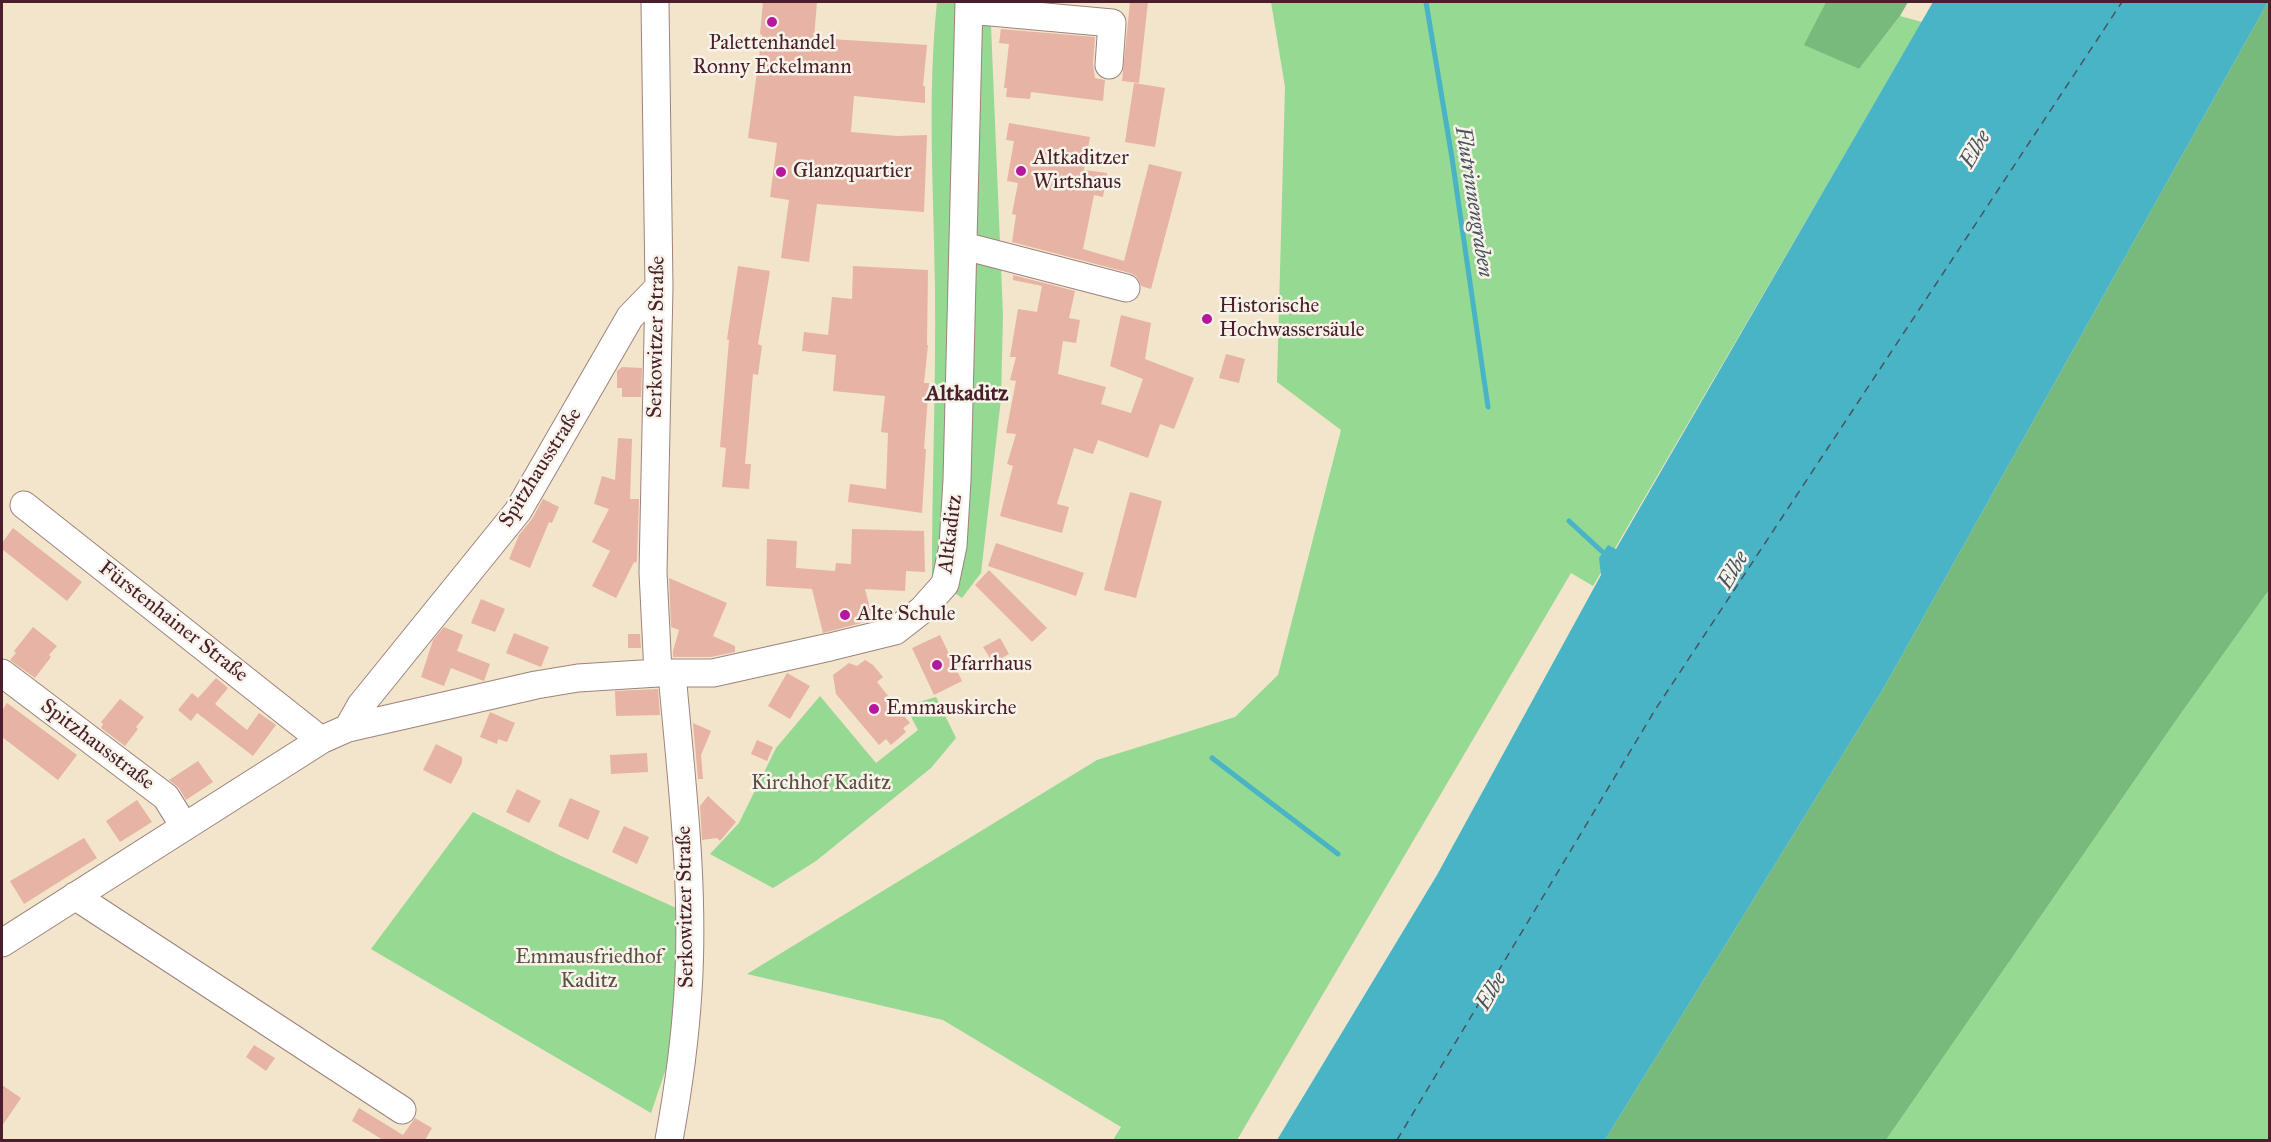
<!DOCTYPE html>
<html>
<head>
<meta charset="utf-8">
<style>
	body { margin:0 }
	#map { position:relative; width:2271px; height:1142px; overflow:hidden; background:#f2e5cc; font-family:"IM FELL Great Primer",serif }
	canvas { display:block }
	.frame { position:absolute; inset:0; border:3px solid #4a1f2b; pointer-events:none }
</style>
</head>
<body>
<div id="map">
<canvas width="2271" height="1142"></canvas>
<div class="frame"></div>
</div>
<script>
const g = document.querySelector('canvas').getContext('2d');
g.lineJoin = 'round';
function fillPath(path, color) { g.fillStyle = color; g.fill(path, 'evenodd'); }
function trace(path, color, width, dash) { g.strokeStyle = color; g.lineWidth = width; g.lineCap = dash ? 'butt' : 'round'; g.setLineDash(dash || []); g.stroke(path); }
function write(font, color, halo, rows, align = 'center') {
  g.font = font + ' "IM FELL Great Primer",serif'; g.lineWidth = 5; g.setLineDash([]); g.textBaseline = 'middle'; g.strokeStyle = halo; g.fillStyle = color; for (const [text, x, y, turn = 0] of rows) {
    g.save(); g.translate(x, y); g.rotate((+turn || 0) * Math.PI / 180); g.textAlign = isNaN(turn) ? turn : align; if (halo) g.strokeText(text, 0, 0); g.fillText(text, 0, 0); g.restore();
  }
}
const green = new Path2D(`
	M 937,2 L 990,2 L 1003,315 L 1001,399 L 981,573 L 962,598 L 932,576 C 932,480 936,384 935,289 C 934,193 927,97 937,2 Z
	M 1271,2 L 1826,2 L 1805,45 L 1859,69 L 1900,16 L 1922,22 L 1593,586 L 1571,573 L 1237,1140 L 1113,1140 L 1121,1127 L 943,1020 L 747,974 L 1097,760 L 1235,717 L 1278,675 L 1341,430 L 1277,382 L 1285,87 Z
	M 2269,590 L 2269,1140 L 1886,1140 L 2177,719 Z
	M 820,696 L 876,763 L 918,730 L 908,711 L 919,702 L 936,697 L 956,738 L 931,768 L 816,861 L 773,888 L 710,854 L 739,823 L 776,748 Z
	M 473,812 L 561,856 L 685,912 L 674,1045 L 651,1113 L 371,949 Z`);
const forest = new Path2D(`
	M 1826,2 L 1908,2 L 1900,16 L 1859,69 L 1804,45 Z
	M 2268,2 L 2269,2 L 2269,590 L 2177,719 L 1886,1140 L 1605,1140 L 1882,691 Z`);
const water = new Path2D(`
	M 1933,2 L 2268,2 L 1882,691 L 1605,1140 L 1277,1140 L 1437,875 L 1601,575 L 1599,558 L 1608,545 L 1616,549 Z`);
const stream = new Path2D(`
	M 1426,2 L 1452,158 L 1488,407
	M 1569,521 L 1608,557
	M 1212,758 L 1338,854`);
const ferry = new Path2D(`
	M 1397,1140 L 1655,710 L 2122,2`);
const building = new Path2D(`
	M 763,2 L 817,2 L 814,38 L 927,45 L 923,86 L 925,86 L 925,103 L 854,96 L 851,132 L 897,136 L 927,135 L 924,212 L 817,204 L 809,262 L 781,258 L 789,200 L 770,197 L 777,143 L 748,138 L 762,35 L 760,34 Z
	M 1130,2 L 1148,2 L 1139,83 L 1122,81 Z
	M 1001,29 L 1095,37 L 1093,64 L 1095,78 L 1105,80 L 1103,101 L 1031,92 L 1030,99 L 1006,97 L 1007,88 L 1004,88 L 1009,44 L 999,43 Z
	M 1134,83 L 1165,88 L 1155,147 L 1125,142 Z
	M 1009,123 L 1090,137 L 1084,170 L 1107,173 L 1103,197 L 1094,195 L 1083,249 L 1124,261 L 1149,164 L 1182,172 L 1151,289 L 1141,286 L 1137,277 L 1130,273 L 1012,242 L 1016,215 L 1012,214 L 1018,183 L 1007,181 L 1014,141 L 1006,140 Z
	M 738,266 L 770,271 L 758,344 L 762,346 L 758,375 L 753,374 L 745,464 L 751,464 L 749,489 L 722,487 L 726,448 L 720,447 L 729,340 L 727,339 Z
	M 853,266 L 928,270 L 927,345 L 928,345 L 924,383 L 929,383 L 924,449 L 926,449 L 922,513 L 848,502 L 850,484 L 886,489 L 888,433 L 881,432 L 885,396 L 833,391 L 836,355 L 802,351 L 804,332 L 828,335 L 832,297 L 852,299 Z
	M 1013,275 L 1075,291 L 1069,318 L 1080,320 L 1076,343 L 1063,341 L 1058,374 L 1106,387 L 1101,404 L 1131,413 L 1143,379 L 1110,366 L 1121,315 L 1151,323 L 1145,359 L 1194,378 L 1174,429 L 1160,424 L 1148,458 L 1098,440 L 1093,454 L 1074,448 L 1057,504 L 1069,507 L 1062,533 L 1000,516 L 1013,466 L 1007,464 L 1016,434 L 1006,433 L 1016,381 L 1010,380 L 1016,357 L 1010,357 L 1018,309 L 1037,312 L 1042,286 L 1013,280 Z
	M 1226,354 L 1245,359 L 1239,383 L 1219,378 Z
	M 622,367 L 642,368 L 641,397 L 622,397 L 622,388 L 617,388 L 617,371 Z
	M 618,438 L 632,439 L 630,499 L 639,499 L 637,560 L 636,563 L 634,562 L 616,598 L 592,586 L 610,551 L 592,542 L 609,509 L 594,504 L 602,476 L 615,480 Z
	M 1130,492 L 1162,501 L 1136,598 L 1104,590 Z
	M 543,499 L 559,507 L 552,523 L 549,522 L 530,568 L 509,559 L 519,535 L 532,519 Z
	M 13,528 L 82,582 L 67,601 L 2,549 L 2,543 Z
	M 852,529 L 924,531 L 925,572 L 906,571 L 905,591 L 865,589 L 873,620 L 823,633 L 812,589 L 766,586 L 767,539 L 797,541 L 796,568 L 835,571 L 836,563 L 851,564 Z
	M 996,543 L 1084,573 L 1076,596 L 988,566 Z
	M 989,570 L 1047,628 L 1032,642 L 975,585 Z
	M 669,578 L 727,603 L 713,636 L 735,646 L 735,652 L 711,657 L 673,657 L 673,651 L 679,630 L 671,627 Z
	M 481,599 L 505,609 L 495,632 L 471,623 Z
	M 33,627 L 57,646 L 49,655 L 51,657 L 35,678 L 10,660 L 16,653 L 14,651 Z
	M 444,627 L 463,635 L 457,651 L 490,664 L 484,681 L 451,668 L 444,686 L 421,677 L 433,640 Z
	M 514,633 L 549,647 L 541,667 L 506,653 Z
	M 628,634 L 640,634 L 641,648 L 628,648 Z
	M 940,635 L 962,681 L 934,695 L 912,648 Z
	M 1000,638 L 1009,654 L 993,663 L 983,647 Z
	M 865,660 L 873,665 L 883,677 L 877,682 L 910,723 L 903,728 L 906,732 L 891,745 L 886,739 L 879,745 L 836,694 L 833,675 L 849,663 L 857,666 Z
	M 787,673 L 810,686 L 790,719 L 768,706 Z
	M 216,678 L 228,688 L 215,704 L 247,730 L 259,713 L 276,725 L 253,756 L 197,713 L 191,721 L 178,710 L 192,693 L 198,698 Z
	M 658,689 L 660,715 L 616,716 L 615,691 Z
	M 120,699 L 144,717 L 136,727 L 138,729 L 125,746 L 101,728 L 103,724 L 101,722 Z
	M 7,703 L 77,755 L 58,780 L 2,737 L 2,711 Z
	M 490,712 L 515,723 L 507,742 L 498,739 L 497,744 L 480,737 Z
	M 693,723 L 711,731 L 701,755 L 703,779 L 698,779 Z
	M 757,740 L 773,747 L 767,761 L 751,754 Z
	M 436,744 L 462,757 L 462,763 L 451,784 L 423,770 Z
	M 647,753 L 648,772 L 611,774 L 610,755 Z
	M 198,761 L 213,782 L 186,800 L 179,788 L 169,780 Z
	M 517,789 L 541,801 L 529,823 L 506,812 Z
	M 708,796 L 736,822 L 720,841 L 717,838 L 702,840 L 700,806 Z
	M 570,798 L 600,811 L 588,840 L 558,826 Z
	M 137,800 L 152,822 L 120,842 L 106,821 Z
	M 624,826 L 649,837 L 637,864 L 612,852 Z
	M 84,838 L 97,858 L 24,904 L 10,881 Z
	M 254,1045 L 275,1058 L 266,1071 L 246,1057 Z
	M 2,1085 L 21,1098 L 2,1126 Z
	M 359,1108 L 403,1135 L 415,1118 L 432,1128 L 425,1140 L 383,1140 L 352,1121 Z`);
const minor = new Path2D(`
	M 655,2 L 659,287 L 653,572 L 658,673
	M 969,10 L 1112,23 L 1109,65
	M 964,246 L 1126,288
	M 24,505 L 321,740
	M 2,673 L 166,797 L 184,826
	M 348,728 L 361,705 L 518,511 L 630,317 L 659,287
	M 75,896 L 402,1110
	M 2,943 L 321,740 L 348,728 L 536,685 L 578,678 L 658,673 L 713,673 L 830,647 L 895,631 L 922,610 L 937,593 L 945,584 L 953,546 L 957,480 L 969,2
	M 669,1140 C 678,1091 685,1041 688,991 C 695,885 681,778 672,673`);
const markers = [
	[772,22,6,"#b5179e"],
	[1021,171,6,"#b5179e"],
	[781,172,6,"#b5179e"],
	[1207,319,6,"#b5179e"],
	[845,615,6,"#b5179e"],
	[937,665,6,"#b5179e"],
	[874,709,6,"#b5179e"]
];
const poiNames = [
	["Palettenhandel",772,44,"center"],
	["Ronny Eckelmann",772,68,"center"],
	["Altkaditzer",1033,159],
	["Wirtshaus",1033,183],
	["Glanzquartier",793,172],
	["Historische",1219,307],
	["Hochwassersäule",1219,331],
	["Alte Schule",857,615],
	["Pfarrhaus",949,665],
	["Emmauskirche",886,709]
];
const streetNames = [
	["Serkowitzer Straße",657,337,-89],
	["Spitzhausstraße",541,468,-58],
	["Altkaditz",951,534,-83],
	["Fürstenhainer Straße",173,622,38],
	["Spitzhausstraße",97,745,37],
	["Serkowitzer Straße",686,907,-91]
];
const parkNames = [
	["Kirchhof Kaditz",821,784],
	["Emmausfriedhof",589,958],
	["Kaditz",589,982]
];
const waterNames = [
	["Elbe",1976,150,-60],
	["Flutrinnengraben",1473,202,81],
	["Elbe",1734,571,-60],
	["Elbe",1492,992,-60]
];
const neighbourhoodNames = [
	["Altkaditz",967,395]
];
fillPath(green, '#95d992');
fillPath(forest, '#78b97c');
fillPath(water, '#48b4c5');
trace(stream, '#48b4c5', 5);
trace(ferry, '#495361', 1.5, [8, 6]);
fillPath(building, '#e6b3a4');
trace(minor, '#9e827c', 29);
trace(minor, '#fff', 27);
for (const [x, y, r, color] of markers) { const dot = new Path2D(); dot.arc(x, y, r, 0, 2 * Math.PI); g.fillStyle = color; g.fill(dot); trace(dot, '#f7f3e8', 2); }
write('21px', '#4a1f2b', '#f7f3e8', poiNames, 'left');
write('21px', '#4a1f2b', '#f7f3e8', streetNames);
write('21px', '#5d4e45', '#f7f3e8', parkNames);
write('italic 22px', '#495361', '#f7f3e8', waterNames);
write('bold 22px', '#4a1f2b', '#f7f3e8', neighbourhoodNames);
</script>
</body>
</html>
